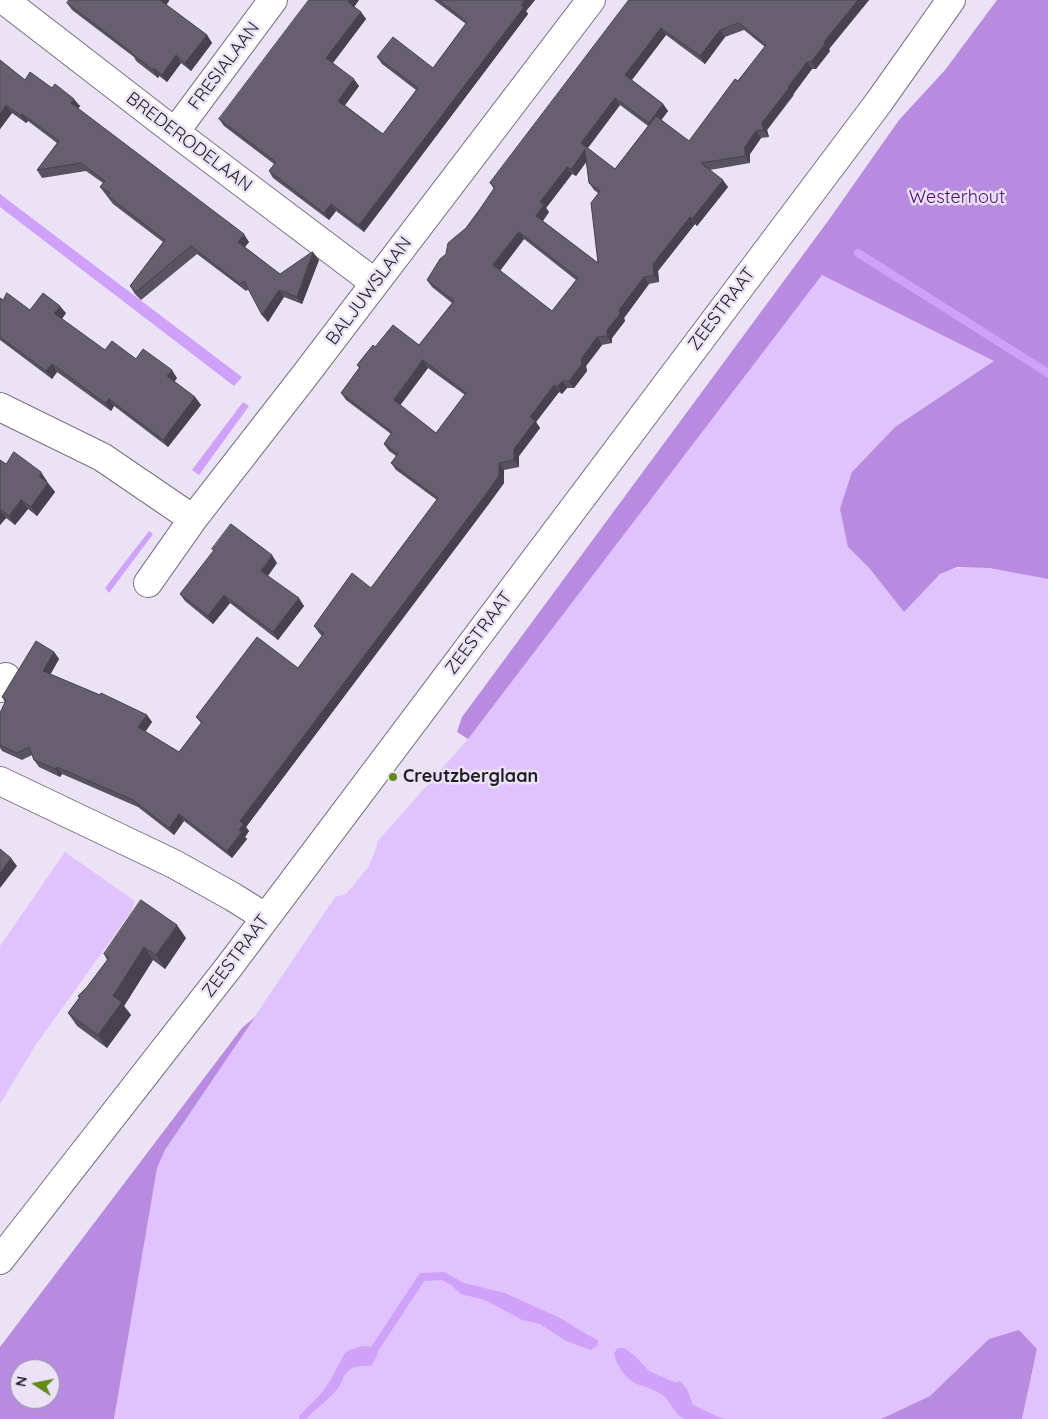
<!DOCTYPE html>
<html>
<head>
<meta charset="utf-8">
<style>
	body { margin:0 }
	#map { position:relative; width:1048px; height:1419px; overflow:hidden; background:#ece2f6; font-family:Quicksand,sans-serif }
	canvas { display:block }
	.north { position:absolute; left:10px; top:1359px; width:50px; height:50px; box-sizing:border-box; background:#ece2f6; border:1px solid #9a93a2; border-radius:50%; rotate:281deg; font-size:14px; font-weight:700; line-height:20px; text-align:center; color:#1f1c23 }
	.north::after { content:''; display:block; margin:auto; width:18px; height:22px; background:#638a15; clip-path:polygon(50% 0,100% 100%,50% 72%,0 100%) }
</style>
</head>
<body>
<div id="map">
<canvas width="1048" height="1419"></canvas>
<div class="north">N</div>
</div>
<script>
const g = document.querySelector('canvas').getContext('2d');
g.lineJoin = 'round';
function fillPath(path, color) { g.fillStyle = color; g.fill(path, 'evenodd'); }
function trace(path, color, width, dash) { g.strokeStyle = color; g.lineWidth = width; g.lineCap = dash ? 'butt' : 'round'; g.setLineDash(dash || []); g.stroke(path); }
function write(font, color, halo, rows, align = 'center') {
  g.font = font + ' Quicksand,sans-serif'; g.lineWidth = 5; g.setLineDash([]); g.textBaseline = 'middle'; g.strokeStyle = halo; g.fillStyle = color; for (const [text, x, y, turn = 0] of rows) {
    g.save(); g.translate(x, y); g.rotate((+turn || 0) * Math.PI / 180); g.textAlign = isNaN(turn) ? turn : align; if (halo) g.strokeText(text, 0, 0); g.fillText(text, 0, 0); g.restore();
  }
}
const green = new Path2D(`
	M 822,275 L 994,361 L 895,427 L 852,472 L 848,547 L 870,569 L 904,612 C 912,603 933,578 942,573 C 968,559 1019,574 1048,579 L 1048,1419 L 1022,1419 L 1037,1349 L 989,1339 L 930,1396 L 881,1419 L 114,1419 L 156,1168 L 165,1150 L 335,897 L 346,894 L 369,866 L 377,846 L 377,842 L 468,739 Z
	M 65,852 L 135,901 L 131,912 L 35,1046 L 0,1104 L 0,946 Z`);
const forest = new Path2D(`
	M 997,0 L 1048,0 L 1048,579 L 989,568 L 957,567 L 940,574 L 904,612 L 870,569 L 848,547 L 840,509 L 852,472 L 895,427 L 994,361 L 822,275 L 468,739 L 457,732 L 462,717 L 828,221 L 899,120 L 945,70 Z
	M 255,1017 L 165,1150 L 157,1168 L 114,1419 L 0,1419 L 0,1347 L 242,1028 ZM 20,1369 L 50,1369 L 50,1399 L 20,1399 Z
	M 1019,1330 L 1037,1349 L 1022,1419 L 881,1419 L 930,1396 L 989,1339 Z`);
const water = new Path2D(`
	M 0,194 L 242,377 L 234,386 L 0,207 Z
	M 243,402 L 249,406 L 199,475 L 192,470 Z
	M 149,531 L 153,534 L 109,593 L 105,588 Z
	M 455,1281 L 505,1293 L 560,1318 L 586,1334 L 598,1340 L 598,1345 L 591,1350 L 566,1341 L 540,1324 L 522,1320 L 485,1300 L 461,1294 L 452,1286 Z
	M 362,1346 L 370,1347 L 378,1354 L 371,1366 C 363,1366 354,1365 348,1371 C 343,1375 342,1383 338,1388 C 329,1400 316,1408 306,1419 L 299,1419 L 300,1415 L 320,1395 L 330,1381 L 345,1353 L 352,1349 Z
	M 618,1348 L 624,1348 L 635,1356 L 649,1371 L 676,1383 L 680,1381 L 687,1389 L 693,1405 L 721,1418 L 726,1419 L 685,1419 C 674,1415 671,1400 661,1394 C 652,1388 640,1386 633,1382 C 623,1375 616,1364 614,1353 Z`);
const stream = new Path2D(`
	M 858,253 L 1048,373
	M 368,1357 L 370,1356 L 422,1277 L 443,1276 L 463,1287`);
const minor = new Path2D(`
	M 4,0 L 175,132 L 375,283
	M 175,132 L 273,0
	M 0,407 L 102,457 L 193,519
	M 148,583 L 193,519 L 302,379 L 591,0
	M 0,688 L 6,677
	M 0,781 L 174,864 L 233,897 L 265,917`);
const secondary = new Path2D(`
	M 0,1260 L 228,968 L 879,102 L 951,0`);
const wall = new Path2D(`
	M 434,0 L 535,0 L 526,11 L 528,14 L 364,232 L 336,211 L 329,220 L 273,178 L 269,171 L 274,164 L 224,126 L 219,119 L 354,7 L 361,12 L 366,19 L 333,63 L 359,86 L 345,105 L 383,134 L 416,90 L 382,64 L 377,57 L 433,68 L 466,24 Z
	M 629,0 L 869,0 L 829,49 L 830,51 L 816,69 L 812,69 L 793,94 L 794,95 L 767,130 L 769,137 L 761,138 L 750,154 L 750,163 L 710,170 L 728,187 L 697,226 L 695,224 L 658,271 L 659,282 L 649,284 L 624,318 L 625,321 L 612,338 L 612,343 L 602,345 L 586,366 L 587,371 L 574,388 L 567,388 L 562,394 L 559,392 L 536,422 L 540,428 L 519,456 L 519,467 L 504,470 L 504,483 L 488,505 L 246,827 L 249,831 L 245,837 L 247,839 L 232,858 L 184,821 L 174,835 L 138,807 L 62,774 L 60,777 L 39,767 L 34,760 L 32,755 L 22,760 L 2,751 L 0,748 L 0,713 L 5,702 L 2,697 L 54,652 L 59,659 L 50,674 L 147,715 L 152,722 L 145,732 L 179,752 L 201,723 L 196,717 L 298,668 L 322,636 L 319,633 L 314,626 L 371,588 L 437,500 L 396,470 L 391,463 L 396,456 L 389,451 L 384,444 L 391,434 L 346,400 L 341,393 L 359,368 L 357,365 L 375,347 L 419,345 L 452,303 L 432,287 L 427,280 L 480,209 L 494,189 L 490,183 ZM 744,30 L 765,47 L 689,141 L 661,120 L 668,111 L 663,104 L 632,80 L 666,35 L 705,64 L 725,37 ZM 620,105 L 648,126 L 615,169 L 588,148 ZM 586,162 L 589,183 L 594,190 L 598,193 L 598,263 L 543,221 L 549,212 L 546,208 L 572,174 L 576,176 ZM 524,239 L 576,280 L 552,311 L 500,271 ZM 428,368 L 465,395 L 436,433 L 400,405 Z
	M 169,1 L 166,5 L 207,35 L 212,43 L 191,71 L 181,63 L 167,82 L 159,76 L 158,78 L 136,61 L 134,57 L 72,10 L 67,3 Z
	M 0,60 L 25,80 L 52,88 L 80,106 L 78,109 L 249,242 L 245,247 L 280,274 L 319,260 L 302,304 L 284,297 L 268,322 L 262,315 L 249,289 L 246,291 L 197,254 L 141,300 L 135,294 L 130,286 L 163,242 L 113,204 L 100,187 L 103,183 L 86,171 L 42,178 L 37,170 L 57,143 L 28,121 L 26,123 L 12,113 L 0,129 Z
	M 0,298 L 3,300 L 30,310 L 66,313 L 62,319 L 105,350 L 136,359 L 177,378 L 174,381 L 195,397 L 201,405 L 168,447 L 114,406 L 111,411 L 57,372 L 52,379 L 0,340 Z
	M 0,460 L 6,464 L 47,481 L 47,482 L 55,492 L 37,516 L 28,509 L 15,525 L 6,518 L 0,525 Z
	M 277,563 L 268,576 L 304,606 L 278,640 L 230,603 L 213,624 L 185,601 L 180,594 Z
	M 186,938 L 165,969 L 153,960 L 124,1006 L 131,1015 L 107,1048 L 77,1026 L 68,1013 L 79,998 L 78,996 L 87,987 L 107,960 L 104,954 Z`);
const shadedWall = new Path2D(`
	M 160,0 L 169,0 L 169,1 L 165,7 Z
	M 349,0 L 359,0 L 353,9 L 348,2 Z
	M 525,0 L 535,0 L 526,11 L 528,14 L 364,232 L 359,225 Z
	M 858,0 L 869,0 L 829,49 L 830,51 L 816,69 L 811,62 L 824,42 Z
	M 361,12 L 366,19 L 331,65 L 326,58 Z
	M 661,28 L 666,35 L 630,82 L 625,75 Z
	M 720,30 L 725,37 L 705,64 L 700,56 Z
	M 207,35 L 212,43 L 191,71 L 185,63 Z
	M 176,55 L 181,63 L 167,82 L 162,75 Z
	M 807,62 L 812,69 L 767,130 L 769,137 L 764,130 L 762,123 Z
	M 154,68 L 159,76 L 158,78 L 153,70 Z
	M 354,79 L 359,86 L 343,108 L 338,101 Z
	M 615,98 L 620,105 L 586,150 L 581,143 Z
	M 74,99 L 80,106 L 76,111 L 71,103 Z
	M 663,104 L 668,111 L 654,130 L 649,123 Z
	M 6,105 L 12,113 L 0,129 L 0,114 Z
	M 22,114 L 28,121 L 26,123 L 21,116 Z
	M 756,131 L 761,138 L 750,154 L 750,163 L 745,156 L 745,147 Z
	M 585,150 L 590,157 L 576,176 L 571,169 Z
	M 567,167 L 572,174 L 546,208 L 549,212 L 541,223 L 536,216 L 540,202 Z
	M 723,180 L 728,187 L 697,226 L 692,219 Z
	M 331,204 L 336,211 L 329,220 L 324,213 Z
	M 690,217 L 695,224 L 658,271 L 659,282 L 654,275 L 653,264 Z
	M 519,232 L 524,239 L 498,273 L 493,265 Z
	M 244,234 L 249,242 L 243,249 L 238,242 Z
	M 313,252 L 319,260 L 302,304 L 297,297 Z
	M 644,277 L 649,284 L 624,318 L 625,321 L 612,338 L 612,343 L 607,336 L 607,330 L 619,310 Z
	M 279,290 L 284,297 L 268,322 L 262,315 Z
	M 60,306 L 66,313 L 60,321 L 54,313 Z
	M 597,337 L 602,345 L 586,366 L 587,371 L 574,388 L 569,381 L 581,359 Z
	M 423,360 L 428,368 L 399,407 L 394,400 Z
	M 52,364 L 57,372 L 52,379 L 46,371 Z
	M 172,370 L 177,378 L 173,384 L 167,376 Z
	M 562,381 L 567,388 L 562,394 L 557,387 Z
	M 554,385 L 559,392 L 536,422 L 540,428 L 519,456 L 519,467 L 514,460 L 514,449 L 530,417 Z
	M 195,397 L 201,405 L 168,447 L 163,440 Z
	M 109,399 L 114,406 L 111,411 L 105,403 Z
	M 499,463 L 504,470 L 504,483 L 488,505 L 246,827 L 249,831 L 245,837 L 247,839 L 232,858 L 227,851 L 239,830 L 240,821 Z
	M 41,472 L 47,481 L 45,485 L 39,476 Z
	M 48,483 L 55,492 L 37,516 L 31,507 Z
	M 21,500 L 28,509 L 15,525 L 9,516 Z
	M 0,510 L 6,518 L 0,525 Z
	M 272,555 L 277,563 L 266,578 L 261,571 Z
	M 224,595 L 230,603 L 213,624 L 208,616 Z
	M 299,598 L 304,606 L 278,640 L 273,632 Z
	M 54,652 L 59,659 L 48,679 L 43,671 Z
	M 147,715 L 152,722 L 143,735 L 138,727 Z
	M 57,767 L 62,774 L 60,777 L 55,769 Z
	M 179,814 L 184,821 L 174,835 L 169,828 Z
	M 11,858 L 17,866 L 0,888 L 0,873 Z
	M 177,925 L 186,938 L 165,969 L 156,955 Z
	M 144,947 L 153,960 L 124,1006 L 131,1015 L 107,1048 L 98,1035 L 113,996 Z`);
const building = new Path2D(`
	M 69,0 L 160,0 L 207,35 L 185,63 L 176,55 L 162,75 L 154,68 L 153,70 L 131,53 L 131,52 L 67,3 Z
	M 309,0 L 349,0 L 348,2 L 361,12 L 326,58 L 354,79 L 338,101 L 383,134 L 418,88 L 377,57 L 393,37 L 433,68 L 467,22 L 439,0 L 525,0 L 521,5 L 524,7 L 359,225 L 331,204 L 324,213 L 269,171 L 276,162 L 219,119 Z
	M 629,0 L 858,0 L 824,42 L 825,44 L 811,62 L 807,62 L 788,87 L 789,88 L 762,123 L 764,130 L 756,131 L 745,147 L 745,156 L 701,163 L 723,180 L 692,219 L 690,217 L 653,264 L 654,275 L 644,277 L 619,310 L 620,314 L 607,330 L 607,336 L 597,337 L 581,359 L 582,364 L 569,381 L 562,381 L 557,387 L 554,385 L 530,417 L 535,421 L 514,449 L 514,460 L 499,463 L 499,476 L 483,498 L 240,821 L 244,824 L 239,830 L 242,832 L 227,851 L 179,814 L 169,828 L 133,800 L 57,767 L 55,769 L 34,760 L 29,747 L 17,753 L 0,745 L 0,713 L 6,700 L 2,697 L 36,641 L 54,652 L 43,671 L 100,695 L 101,693 L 147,715 L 138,727 L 179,752 L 202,722 L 196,717 L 257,637 L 298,668 L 324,633 L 314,626 L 352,573 L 371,588 L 438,498 L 391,463 L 398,454 L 384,444 L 392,432 L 341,393 L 360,367 L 357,365 L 373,345 L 375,347 L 393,325 L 419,345 L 454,301 L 427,280 L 440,259 L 446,254 L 448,243 L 466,228 L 480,209 L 495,187 L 490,183 ZM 739,23 L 766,45 L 738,81 L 735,79 L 689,141 L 656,116 L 615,169 L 581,143 L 615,98 L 649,123 L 663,104 L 625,75 L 661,28 L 700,56 L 720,30 ZM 585,150 L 589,183 L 600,191 L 591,203 L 598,263 L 536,216 L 544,205 L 540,202 L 567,167 L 571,169 ZM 519,232 L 578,278 L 552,311 L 493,265 ZM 423,360 L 466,393 L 436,433 L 394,400 Z
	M 0,60 L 25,80 L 30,72 L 52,88 L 55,84 L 74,99 L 71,103 L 244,234 L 238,242 L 280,274 L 312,252 L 313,252 L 297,297 L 279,290 L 262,315 L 244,281 L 240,284 L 191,246 L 136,292 L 130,286 L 165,240 L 108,196 L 110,193 L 100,187 L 105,181 L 81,163 L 37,170 L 59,141 L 22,114 L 21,116 L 6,105 L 0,114 Z
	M 7,293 L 30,310 L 43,293 L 60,306 L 54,313 L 105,350 L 112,341 L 136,359 L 143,349 L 172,370 L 167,376 L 195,397 L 163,440 L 109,399 L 105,403 L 52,364 L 46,371 L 0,337 L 0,298 L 3,300 Z
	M 14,452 L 41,472 L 39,476 L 48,483 L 31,507 L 21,500 L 9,516 L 0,509 L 0,460 L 6,464 Z
	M 231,524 L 272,555 L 261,571 L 299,598 L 273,632 L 224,595 L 208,616 L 180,594 L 214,550 L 212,549 Z
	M 0,849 L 11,858 L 0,873 Z
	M 141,900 L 177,925 L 156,955 L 144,947 L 113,996 L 122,1002 L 98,1035 L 68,1013 L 80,997 L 78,996 L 87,987 L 109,958 L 104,954 Z`);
const markers = [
	[393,777,5,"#638a15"]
];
const streetNames = [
	["FRESIALAAN",224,66,-53],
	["BREDERODELAAN",189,142,37],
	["BALJUWSLAAN",369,291,-53],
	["ZEESTRAAT",722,309,-53],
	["ZEESTRAAT",479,633,-53],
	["ZEESTRAAT",236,956,-53]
];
const parkNames = [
	["Westerhout",957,198]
];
const poiNames = [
	["Creutzberglaan",403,777]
];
fillPath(green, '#e0c2fd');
fillPath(forest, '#b88be0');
fillPath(water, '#cfa1f9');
trace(stream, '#cfa1f9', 8);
trace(minor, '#7a7183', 30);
trace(secondary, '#7a7183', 30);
trace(minor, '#fff', 28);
trace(secondary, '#fff', 28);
fillPath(wall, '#595260');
fillPath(shadedWall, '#48424e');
fillPath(building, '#675f70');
trace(building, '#48424e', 1);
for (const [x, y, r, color] of markers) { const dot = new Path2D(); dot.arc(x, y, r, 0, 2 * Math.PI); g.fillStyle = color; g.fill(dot); trace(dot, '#ece2f6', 2); }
write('18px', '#1f1c23', '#ece2f6', streetNames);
write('18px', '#4d0b74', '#ece2f6', parkNames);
write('bold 18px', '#1f1c23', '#ece2f6', poiNames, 'left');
</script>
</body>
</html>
